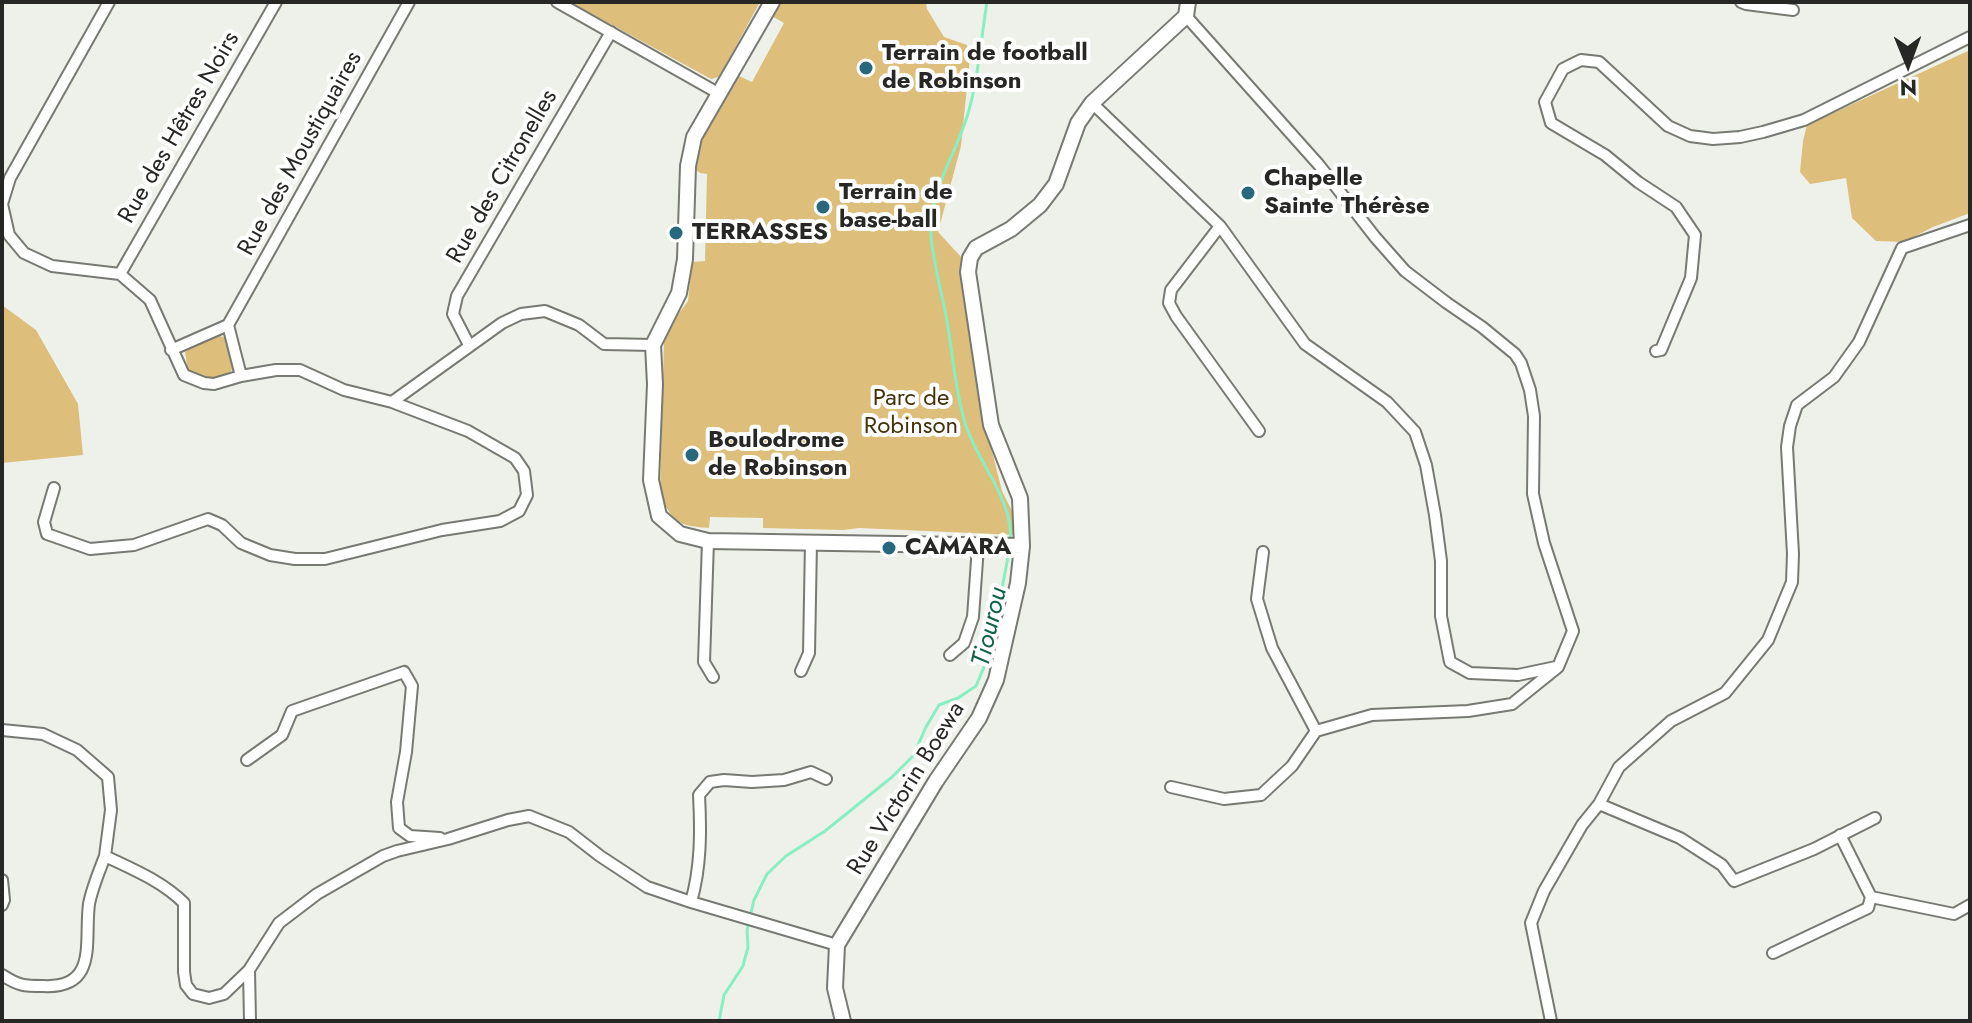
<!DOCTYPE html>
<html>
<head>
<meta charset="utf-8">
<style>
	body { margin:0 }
	#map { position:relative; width:1972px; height:1023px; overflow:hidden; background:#eef1ea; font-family:Jost,sans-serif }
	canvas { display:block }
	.frame { position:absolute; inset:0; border:4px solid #272825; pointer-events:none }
	.north { position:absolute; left:1868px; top:24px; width:80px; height:80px; -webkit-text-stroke:6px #fff; paint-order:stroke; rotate:179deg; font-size:22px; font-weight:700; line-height:32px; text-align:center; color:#272825 }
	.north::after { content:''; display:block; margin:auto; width:28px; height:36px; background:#272825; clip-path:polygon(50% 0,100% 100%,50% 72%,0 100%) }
</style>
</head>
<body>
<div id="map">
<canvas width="1972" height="1023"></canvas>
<div class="frame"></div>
<div class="north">N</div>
</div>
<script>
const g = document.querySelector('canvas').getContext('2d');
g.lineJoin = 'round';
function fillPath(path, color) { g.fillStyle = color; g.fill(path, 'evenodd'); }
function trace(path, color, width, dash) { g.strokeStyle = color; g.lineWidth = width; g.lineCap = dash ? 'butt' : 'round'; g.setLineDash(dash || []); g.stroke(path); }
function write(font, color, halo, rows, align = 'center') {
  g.font = font + ' Jost,sans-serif'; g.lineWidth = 8; g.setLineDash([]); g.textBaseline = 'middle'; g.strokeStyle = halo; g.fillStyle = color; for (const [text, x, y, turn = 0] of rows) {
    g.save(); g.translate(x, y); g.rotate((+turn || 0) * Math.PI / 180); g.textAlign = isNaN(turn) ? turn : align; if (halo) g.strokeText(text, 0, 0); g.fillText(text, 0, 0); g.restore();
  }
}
const green = new Path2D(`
	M 570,2 L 760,2 L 719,77 L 711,79 Z
	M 780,2 L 926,2 L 927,9 L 944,37 L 967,45 L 970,58 L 961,146 L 938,232 L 962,258 L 981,408 L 1002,491 L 1013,513 L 1016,535 L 859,528 L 843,530 L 763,528 L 763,518 L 710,517 L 709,528 C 679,526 675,523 660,497 L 664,341 L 671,324 L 688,301 L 692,262 L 705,261 L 707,174 L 700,173 L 694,168 L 696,148 L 737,75 L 752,82 L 784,23 L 770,15 Z
	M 1970,50 L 1970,213 L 1933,227 L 1904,242 L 1876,241 L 1852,218 L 1846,178 L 1810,184 L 1800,172 L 1803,141 L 1807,125 Z
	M 2,305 L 36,330 L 78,404 L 83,455 L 2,463 Z
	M 220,336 L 226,338 L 233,366 L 229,376 C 213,383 203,378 188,371 L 185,352 L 198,343 Z`);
const stream = new Path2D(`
	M 987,2 C 981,38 979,75 969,110 C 958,152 927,192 931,237 C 934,265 942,294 947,321 C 953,356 955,389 965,423 C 976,460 1015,502 1010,541
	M 719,1021 L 724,995 L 743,966 L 748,947 L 747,930 L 754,900 L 767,874 L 786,856 L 825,831 L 892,777 L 913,756 L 926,727 L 939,705 L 958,698 L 976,686 L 989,655 L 1009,552`);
const minor = new Path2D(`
	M 109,2 L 10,178 L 2,204 L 9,235 L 24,253 L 52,266 L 120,274 L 150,300 L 184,375 L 204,383 L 214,384 L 241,376 L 276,370 L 300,370 L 344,390 L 392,402 L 502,323 L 521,314 L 545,311 L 579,325 L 604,344 L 653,345
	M 557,2 L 718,93
	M 1741,2 L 1746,4 L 1793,10
	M 1092,103 L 1220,226 L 1305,344 L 1387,402 L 1415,432 L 1426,465 L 1435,515 L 1441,561 L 1441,616 L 1450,662 L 1470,673 L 1518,675 L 1556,667
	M 1220,226 L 1171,290 L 1169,303 L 1176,316 L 1259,431
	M 120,274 L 276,2
	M 228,325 L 241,376
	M 469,345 L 453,314 L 457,296 L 611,32
	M 171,350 L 228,325 L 409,2
	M 1656,351 L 1661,350 L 1691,278 L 1695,235 L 1676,207 L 1638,182 L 1605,155 L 1551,123 L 1545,102 L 1563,69 L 1581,60 L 1599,62 L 1668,126 L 1690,136 L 1713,139 L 1740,137 L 1763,132 L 1804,120 L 1970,37
	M 54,488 L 44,522 L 47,534 L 90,549 L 134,545 L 208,519 L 222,525 L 241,543 L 270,555 L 295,559 L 325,559 L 442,530 L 500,521 L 519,511 L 527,495 L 524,471 L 515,458 L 468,431 L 392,402
	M 708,541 L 704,662 L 713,677
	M 1263,552 L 1257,599 L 1272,648 L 1316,731
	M 950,655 L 964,643 L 973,617 L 978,546
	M 801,671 L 809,653 L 811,542
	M 2,730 L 43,734 L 77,750 L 108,777 L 111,810 L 105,856
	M 247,760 L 282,735 L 292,711 L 404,672 L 412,686 L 406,752 L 397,802 L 399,828 L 410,836 L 440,838
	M 1171,787 L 1224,799 L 1261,795 L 1292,766 L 1316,731 L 1372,715 L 1468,711 L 1512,704 L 1558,667 L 1573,631 L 1544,543 L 1533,494 L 1534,416 L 1530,390 L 1521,363 L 1515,354 L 1482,327 L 1447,303 L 1405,271 L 1375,237 L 1319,165 L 1186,16
	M 1599,804 L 1680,838 L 1722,865 L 1734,881 L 1814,849 L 1875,818
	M 2,880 L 4,900 L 2,905
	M 1871,897 L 1954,914 L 1970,905
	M 691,902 C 701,867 701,831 699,795 L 710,782 L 724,780 L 752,782 L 784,780 L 811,772 L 826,779
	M 1773,953 L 1868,908 L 1871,897 L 1840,835
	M 249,970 L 250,1021
	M 2,975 C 19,986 24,986 43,986 C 99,989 84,941 89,904 C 92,888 99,872 105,856 C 132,869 162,881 184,903 L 184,972 L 186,985 L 193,994 L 209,998 L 224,994 L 249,970 L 279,923 L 317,894 L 383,856 L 397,851 L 448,839 L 508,820 L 529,816 L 569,832 L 600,856 L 647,887 L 691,902 L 837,945
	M 1551,1021 L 1531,923 L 1544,891 L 1582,825 L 1599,804 L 1619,767 L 1671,721 L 1725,693 L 1768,640 L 1792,582 L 1793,554 L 1787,447 L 1790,426 L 1797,405 L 1834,377 L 1859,342 L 1902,248 L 1970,225`);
const tertiary = new Path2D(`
	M 772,2 L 694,137 L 688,166 L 685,259 L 679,293 L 653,345 L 655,384 L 651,480 L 659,516 L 680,534 L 708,541 L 1022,546
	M 843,1021 L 835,988 L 837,945 L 936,781 L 979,718 L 996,680 L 1018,583 L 1022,546 L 1020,498 L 991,425 L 968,272 L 970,258 L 976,248 L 1011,229 L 1040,205 L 1056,184 L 1078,123 L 1092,103 L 1186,16 L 1188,2`);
const markers = [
	[866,68,8,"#28687d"],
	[1248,193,8,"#28687d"],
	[823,207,8,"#28687d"],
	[676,233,8,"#28687d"],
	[692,455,8,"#28687d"],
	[889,548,8,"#28687d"]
];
const poiNames = [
	["Terrain de football",882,54],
	["de Robinson",882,82],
	["Chapelle",1264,179],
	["Sainte Thérèse",1264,207],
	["Terrain de",839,193],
	["base-ball",839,221],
	["TERRASSES",692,233],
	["Boulodrome",708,441],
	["de Robinson",708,469],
	["CAMARA",905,548]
];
const streetNames = [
	["Rue des Hêtres Noirs",180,128,-60],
	["Rue des Moustiquaires",301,154,-61],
	["Rue des Citronelles",503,177,-60],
	["Rue Victorin Boewa",907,789,-58]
];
const parkNames = [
	["Parc de",911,399],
	["Robinson",911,427]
];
const waterNames = [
	["Tiourou",991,627,-77]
];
fillPath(green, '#ddbe7a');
trace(stream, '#87efc1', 3);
trace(minor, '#777a73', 14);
trace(tertiary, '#777a73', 18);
trace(minor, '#fff', 10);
trace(tertiary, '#fff', 14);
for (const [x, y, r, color] of markers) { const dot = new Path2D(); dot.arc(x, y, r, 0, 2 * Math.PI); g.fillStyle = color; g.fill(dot); trace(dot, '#fff', 3); }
write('bold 24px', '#272825', '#fff', poiNames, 'left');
write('24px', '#272825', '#fff', streetNames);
write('24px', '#43320a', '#fff', parkNames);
write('italic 26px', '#116346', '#fff', waterNames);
</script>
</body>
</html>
